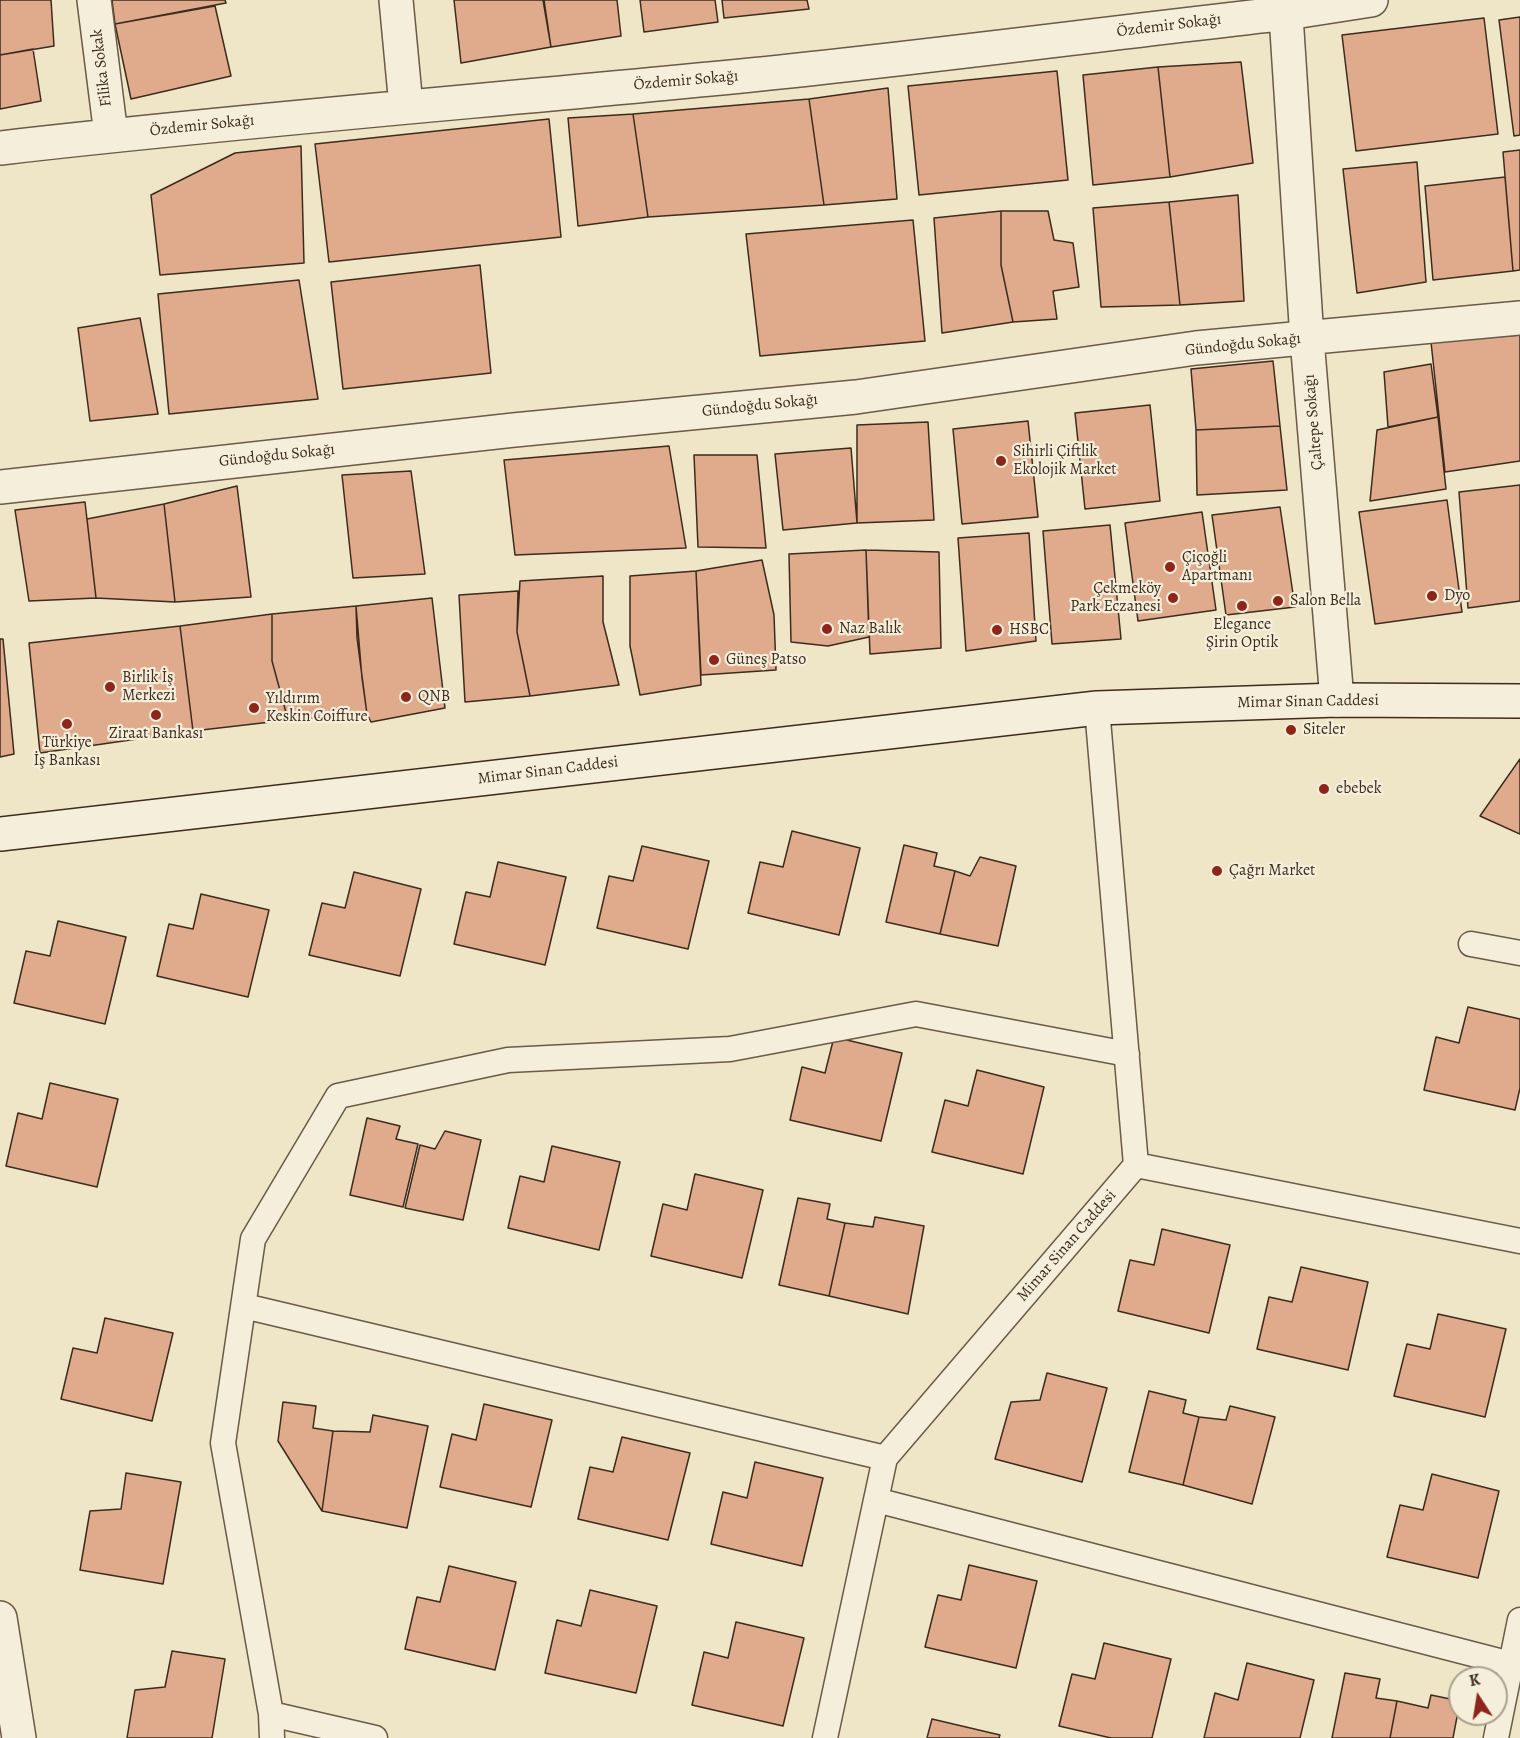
<!DOCTYPE html>
<html>
<head>
<meta charset="utf-8">
<style>
	body { margin:0 }
	#map { position:relative; width:1520px; height:1738px; overflow:hidden; background:#efe5c7; font-family:Alegreya,serif }
	canvas { display:block }
	.north { position:absolute; left:1448px; top:1666px; width:60px; height:60px; box-sizing:border-box; background:#f5eedb; border:2px solid #aba08f; border-radius:50%; rotate:348deg; font-size:16px; font-weight:700; line-height:24px; text-align:center; color:#3d2b1c }
	.north::after { content:''; display:block; margin:auto; width:21px; height:27px; background:#8f2418; clip-path:polygon(50% 0,100% 100%,50% 72%,0 100%) }
</style>
</head>
<body>
<div id="map">
<canvas width="1520" height="1738"></canvas>
<div class="north">K</div>
</div>
<script>
const g = document.querySelector('canvas').getContext('2d');
g.lineJoin = 'round';
function fillPath(path, color) { g.fillStyle = color; g.fill(path, 'evenodd'); }
function trace(path, color, width, dash) { g.strokeStyle = color; g.lineWidth = width; g.lineCap = dash ? 'butt' : 'round'; g.setLineDash(dash || []); g.stroke(path); }
function write(font, color, halo, rows, align = 'center') {
  g.font = font + ' Alegreya,serif'; g.lineWidth = 4.5; g.setLineDash([]); g.textBaseline = 'middle'; g.strokeStyle = halo; g.fillStyle = color; for (const [text, x, y, turn = 0] of rows) {
    g.save(); g.translate(x, y); g.rotate((+turn || 0) * Math.PI / 180); g.textAlign = isNaN(turn) ? turn : align; if (halo) g.strokeText(text, 0, 0); g.fillText(text, 0, 0); g.restore();
  }
}
const building = new Path2D(`
	M 0,0 L 51,0 L 54,46 L 0,55 Z
	M 112,0 L 225,0 L 226,3 L 115,24 Z
	M 454,0 L 543,0 L 551,47 L 461,63 Z
	M 544,0 L 617,0 L 621,36 L 551,47 Z
	M 640,0 L 715,0 L 718,22 L 644,32 Z
	M 722,0 L 807,0 L 809,9 L 724,18 Z
	M 215,6 L 231,76 L 131,99 L 115,24 Z
	M 1520,17 L 1520,135 L 1514,136 L 1499,20 Z
	M 1484,18 L 1498,134 L 1356,151 L 1342,35 Z
	M 33,49 L 41,101 L 0,109 L 0,55 Z
	M 1241,62 L 1253,163 L 1170,177 L 1158,67 Z
	M 1158,67 L 1170,177 L 1093,185 L 1083,75 Z
	M 1057,71 L 1068,180 L 919,195 L 908,86 Z
	M 888,88 L 897,199 L 824,205 L 809,99 Z
	M 809,99 L 824,205 L 648,217 L 633,114 Z
	M 633,114 L 648,217 L 578,226 L 568,118 Z
	M 549,119 L 561,237 L 329,262 L 315,144 Z
	M 301,146 L 304,263 L 160,275 L 151,195 L 235,153 Z
	M 1520,150 L 1520,270 L 1513,271 L 1503,152 Z
	M 1417,162 L 1426,282 L 1357,293 L 1343,169 Z
	M 1505,177 L 1513,271 L 1433,280 L 1425,186 Z
	M 1238,195 L 1244,301 L 1180,305 L 1169,202 Z
	M 1169,202 L 1180,305 L 1101,307 L 1093,208 Z
	M 1001,211 L 1048,211 L 1054,240 L 1073,243 L 1079,287 L 1053,291 L 1057,319 L 1013,322 L 1001,265 Z
	M 1001,211 L 1001,265 L 1013,322 L 942,333 L 934,218 Z
	M 913,220 L 925,341 L 760,356 L 746,234 Z
	M 480,265 L 491,373 L 343,389 L 331,282 Z
	M 299,280 L 318,399 L 169,414 L 158,294 Z
	M 140,318 L 158,414 L 90,421 L 78,328 Z
	M 1520,335 L 1520,461 L 1445,472 L 1431,342 Z
	M 1273,361 L 1280,426 L 1196,430 L 1191,369 Z
	M 1431,364 L 1438,417 L 1388,427 L 1384,372 Z
	M 1150,405 L 1160,501 L 1085,509 L 1075,413 Z
	M 1438,417 L 1446,489 L 1370,501 L 1377,430 Z
	M 1028,421 L 1038,517 L 962,524 L 953,429 Z
	M 928,422 L 934,520 L 857,523 L 857,425 Z
	M 1280,426 L 1287,490 L 1197,495 L 1196,430 Z
	M 669,446 L 686,548 L 515,555 L 504,460 Z
	M 851,448 L 857,523 L 783,530 L 775,454 Z
	M 694,455 L 757,455 L 766,548 L 698,547 Z
	M 411,471 L 425,574 L 353,578 L 342,475 Z
	M 1520,485 L 1520,601 L 1468,608 L 1459,492 Z
	M 237,486 L 251,597 L 175,602 L 164,504 Z
	M 1447,500 L 1462,612 L 1375,624 L 1359,512 Z
	M 85,502 L 96,598 L 29,601 L 15,510 Z
	M 164,504 L 175,602 L 96,598 L 87,519 Z
	M 1280,507 L 1295,607 L 1226,615 L 1212,515 Z
	M 1202,512 L 1216,610 L 1138,621 L 1125,523 Z
	M 1110,525 L 1121,639 L 1052,644 L 1043,531 Z
	M 1029,533 L 1036,641 L 966,651 L 958,538 Z
	M 866,550 L 869,637 L 828,646 L 791,642 L 789,554 Z
	M 866,550 L 939,552 L 941,648 L 870,654 Z
	M 762,560 L 774,615 L 776,670 L 701,675 L 696,571 Z
	M 696,571 L 701,685 L 640,695 L 630,646 L 630,576 Z
	M 603,576 L 603,622 L 619,685 L 530,696 L 517,632 L 520,581 Z
	M 518,591 L 517,632 L 530,696 L 465,702 L 459,595 Z
	M 432,598 L 445,708 L 371,722 L 367,714 L 362,678 L 356,606 Z
	M 356,606 L 357,638 L 367,714 L 288,720 L 272,661 L 272,614 Z
	M 272,614 L 272,661 L 288,720 L 193,731 L 180,626 Z
	M 180,626 L 193,731 L 40,753 L 29,643 Z
	M 0,639 L 3,639 L 14,754 L 0,757 Z
	M 1520,759 L 1520,834 L 1480,816 Z
	M 792,831 L 860,848 L 839,935 L 748,913 L 760,862 L 783,867 Z
	M 904,845 L 937,853 L 934,866 L 955,871 L 940,934 L 886,922 Z
	M 642,846 L 709,861 L 688,949 L 597,928 L 609,876 L 633,881 Z
	M 980,857 L 1016,866 L 998,946 L 940,934 L 955,871 L 970,876 Z
	M 498,862 L 566,877 L 545,965 L 454,944 L 466,892 L 490,897 Z
	M 354,872 L 421,889 L 400,976 L 309,955 L 322,903 L 345,908 Z
	M 201,894 L 269,910 L 248,997 L 157,976 L 169,924 L 193,929 Z
	M 58,921 L 126,937 L 105,1024 L 14,1003 L 26,951 L 50,956 Z
	M 1468,1007 L 1520,1019 L 1520,1088 L 1515,1110 L 1424,1090 L 1436,1037 L 1459,1043 Z
	M 834,1037 L 902,1053 L 881,1141 L 790,1120 L 802,1067 L 825,1073 Z
	M 977,1070 L 1044,1087 L 1023,1174 L 932,1152 L 945,1100 L 968,1106 Z
	M 50,1083 L 118,1099 L 97,1187 L 6,1166 L 18,1113 L 42,1119 Z
	M 367,1118 L 400,1126 L 396,1139 L 418,1144 L 403,1207 L 350,1195 Z
	M 445,1131 L 481,1140 L 463,1220 L 405,1208 L 420,1145 L 435,1149 Z
	M 552,1146 L 620,1162 L 599,1250 L 508,1228 L 520,1176 L 544,1182 Z
	M 695,1174 L 763,1190 L 742,1278 L 651,1256 L 663,1204 L 687,1210 Z
	M 798,1198 L 830,1204 L 827,1219 L 845,1223 L 829,1296 L 779,1285 Z
	M 875,1217 L 924,1226 L 908,1314 L 829,1296 L 845,1223 L 873,1227 Z
	M 1162,1229 L 1230,1245 L 1209,1333 L 1118,1311 L 1130,1260 L 1154,1265 Z
	M 1301,1267 L 1368,1282 L 1348,1370 L 1257,1349 L 1269,1297 L 1292,1302 Z
	M 1438,1314 L 1506,1329 L 1485,1417 L 1394,1396 L 1407,1344 L 1430,1349 Z
	M 105,1318 L 173,1333 L 152,1421 L 61,1399 L 73,1348 L 97,1353 Z
	M 1047,1373 L 1107,1388 L 1082,1482 L 995,1459 L 1011,1402 L 1040,1400 Z
	M 1149,1391 L 1186,1400 L 1183,1413 L 1199,1417 L 1183,1485 L 1129,1472 Z
	M 283,1402 L 316,1406 L 313,1428 L 333,1431 L 322,1511 L 278,1441 Z
	M 484,1404 L 552,1420 L 531,1507 L 440,1487 L 452,1434 L 476,1440 Z
	M 1230,1406 L 1275,1417 L 1252,1504 L 1183,1485 L 1199,1417 L 1226,1420 Z
	M 373,1415 L 428,1426 L 407,1528 L 322,1511 L 333,1431 L 370,1432 Z
	M 622,1437 L 690,1453 L 668,1540 L 578,1519 L 590,1467 L 613,1472 Z
	M 755,1462 L 823,1478 L 802,1566 L 711,1544 L 723,1492 L 747,1498 Z
	M 126,1473 L 181,1482 L 163,1584 L 80,1570 L 90,1511 L 121,1509 Z
	M 1432,1474 L 1499,1491 L 1478,1578 L 1387,1557 L 1400,1505 L 1423,1510 Z
	M 969,1565 L 1037,1581 L 1016,1668 L 925,1647 L 938,1595 L 961,1600 Z
	M 449,1566 L 516,1582 L 495,1670 L 405,1649 L 417,1597 L 440,1602 Z
	M 590,1590 L 657,1606 L 636,1693 L 545,1673 L 557,1620 L 581,1626 Z
	M 736,1622 L 804,1638 L 783,1726 L 692,1705 L 704,1652 L 728,1658 Z
	M 1104,1643 L 1171,1659 L 1152,1738 L 1111,1738 L 1059,1726 L 1072,1674 L 1095,1679 Z
	M 172,1651 L 225,1659 L 212,1738 L 127,1738 L 135,1690 L 165,1687 Z
	M 1247,1663 L 1314,1680 L 1300,1738 L 1204,1738 L 1215,1693 L 1238,1700 Z
	M 1345,1673 L 1380,1679 L 1376,1698 L 1397,1701 L 1390,1738 L 1332,1738 Z
	M 1431,1695 L 1460,1701 L 1453,1738 L 1390,1738 L 1397,1701 L 1428,1708 Z
	M 932,1719 L 1000,1735 L 999,1738 L 927,1738 Z`);
const lane = new Path2D(`
	M 1471,944 L 1520,953
	M 1136,1165 L 1520,1241
	M 244,1306 L 885,1458
	M 876,1500 L 1511,1664
	M 271,1714 L 272,1738
	M 375,1738 L 271,1714 L 223,1443 L 253,1239 L 338,1096 L 508,1060 L 730,1049 L 916,1014 L 1127,1054
	M 825,1738 L 885,1458 L 1136,1165 L 1097,708
	M 1496,1738 L 1520,1620`);
const street = new Path2D(`
	M 94,0 L 111,135
	M 396,0 L 406,106
	M 1285,0 L 1307,339 L 1337,700
	M 0,148 C 250,119 500,100 751,75 C 929,57 1108,33 1287,13 L 1371,0
	M 0,487 L 514,430 L 856,397 L 1196,348 L 1520,318
	M 0,1618 L 19,1738`);
const secondary = new Path2D(`
	M 0,834 L 1097,708 L 1337,700 L 1520,701`);
const markers = [
	[1001,461,6,"#8f2418"],
	[1170,567,6,"#8f2418"],
	[1432,596,6,"#8f2418"],
	[1173,598,6,"#8f2418"],
	[1278,601,6,"#8f2418"],
	[1242,606,6,"#8f2418"],
	[827,629,6,"#8f2418"],
	[997,630,6,"#8f2418"],
	[714,660,6,"#8f2418"],
	[110,687,6,"#8f2418"],
	[406,697,6,"#8f2418"],
	[254,708,6,"#8f2418"],
	[156,715,6,"#8f2418"],
	[67,724,6,"#8f2418"],
	[1291,730,6,"#8f2418"],
	[1324,789,6,"#8f2418"],
	[1217,871,6,"#8f2418"]
];
const streetNames = [
	["Özdemir Sokağı",1169,26,-7],
	["Filika Sokak",102,68,-97],
	["Özdemir Sokağı",686,81,-5],
	["Özdemir Sokağı",202,126,-6],
	["Gündoğdu Sokağı",1243,345,-6],
	["Gündoğdu Sokağı",760,406,-6],
	["Çaltepe Sokağı",1314,422,-95],
	["Gündoğdu Sokağı",277,456,-6],
	["Mimar Sinan Caddesi",1308,702,-1],
	["Mimar Sinan Caddesi",548,771,-7],
	["Mimar Sinan Caddesi",1067,1246,-49]
];
const poiNames = [
	["Sihirli Çiftlik",1013,452],
	["Ekolojik Market",1013,470],
	["Çiçoğli",1182,558],
	["Apartmanı",1182,576],
	["Çekmeköy",1161,589,"right"],
	["Park Eczanesi",1161,607,"right"],
	["Dyo",1444,596],
	["Salon Bella",1290,601],
	["Elegance",1242,625,"center"],
	["Şirin Optik",1242,643,"center"],
	["Naz Balık",839,629],
	["HSBC",1009,630],
	["Güneş Patso",726,660],
	["Birlik İş",122,678],
	["Merkezi",122,696],
	["QNB",418,697],
	["Yıldırım",266,699],
	["Keskin Coiffure",266,717],
	["Siteler",1303,730],
	["Ziraat Bankası",156,734,"center"],
	["Türkiye",67,743,"center"],
	["İş Bankası",67,761,"center"],
	["ebebek",1336,789],
	["Çağrı Market",1229,871]
];
fillPath(building, '#dfab8c');
trace(building, '#3d2b1c', 1.5);
trace(lane, '#6a5a47', 27);
trace(street, '#6a5a47', 36);
trace(secondary, '#3d2b1c', 36);
trace(lane, '#f5eedb', 24);
trace(street, '#f5eedb', 33);
trace(secondary, '#f5eedb', 33);
for (const [x, y, r, color] of markers) { const dot = new Path2D(); dot.arc(x, y, r, 0, 2 * Math.PI); g.fillStyle = color; g.fill(dot); trace(dot, '#f5eedb', 2); }
write('16px', '#3d2b1c', '#f5eedb', streetNames);
write('16px', '#3d2b1c', '#f5eedb', poiNames, 'left');
</script>
</body>
</html>
